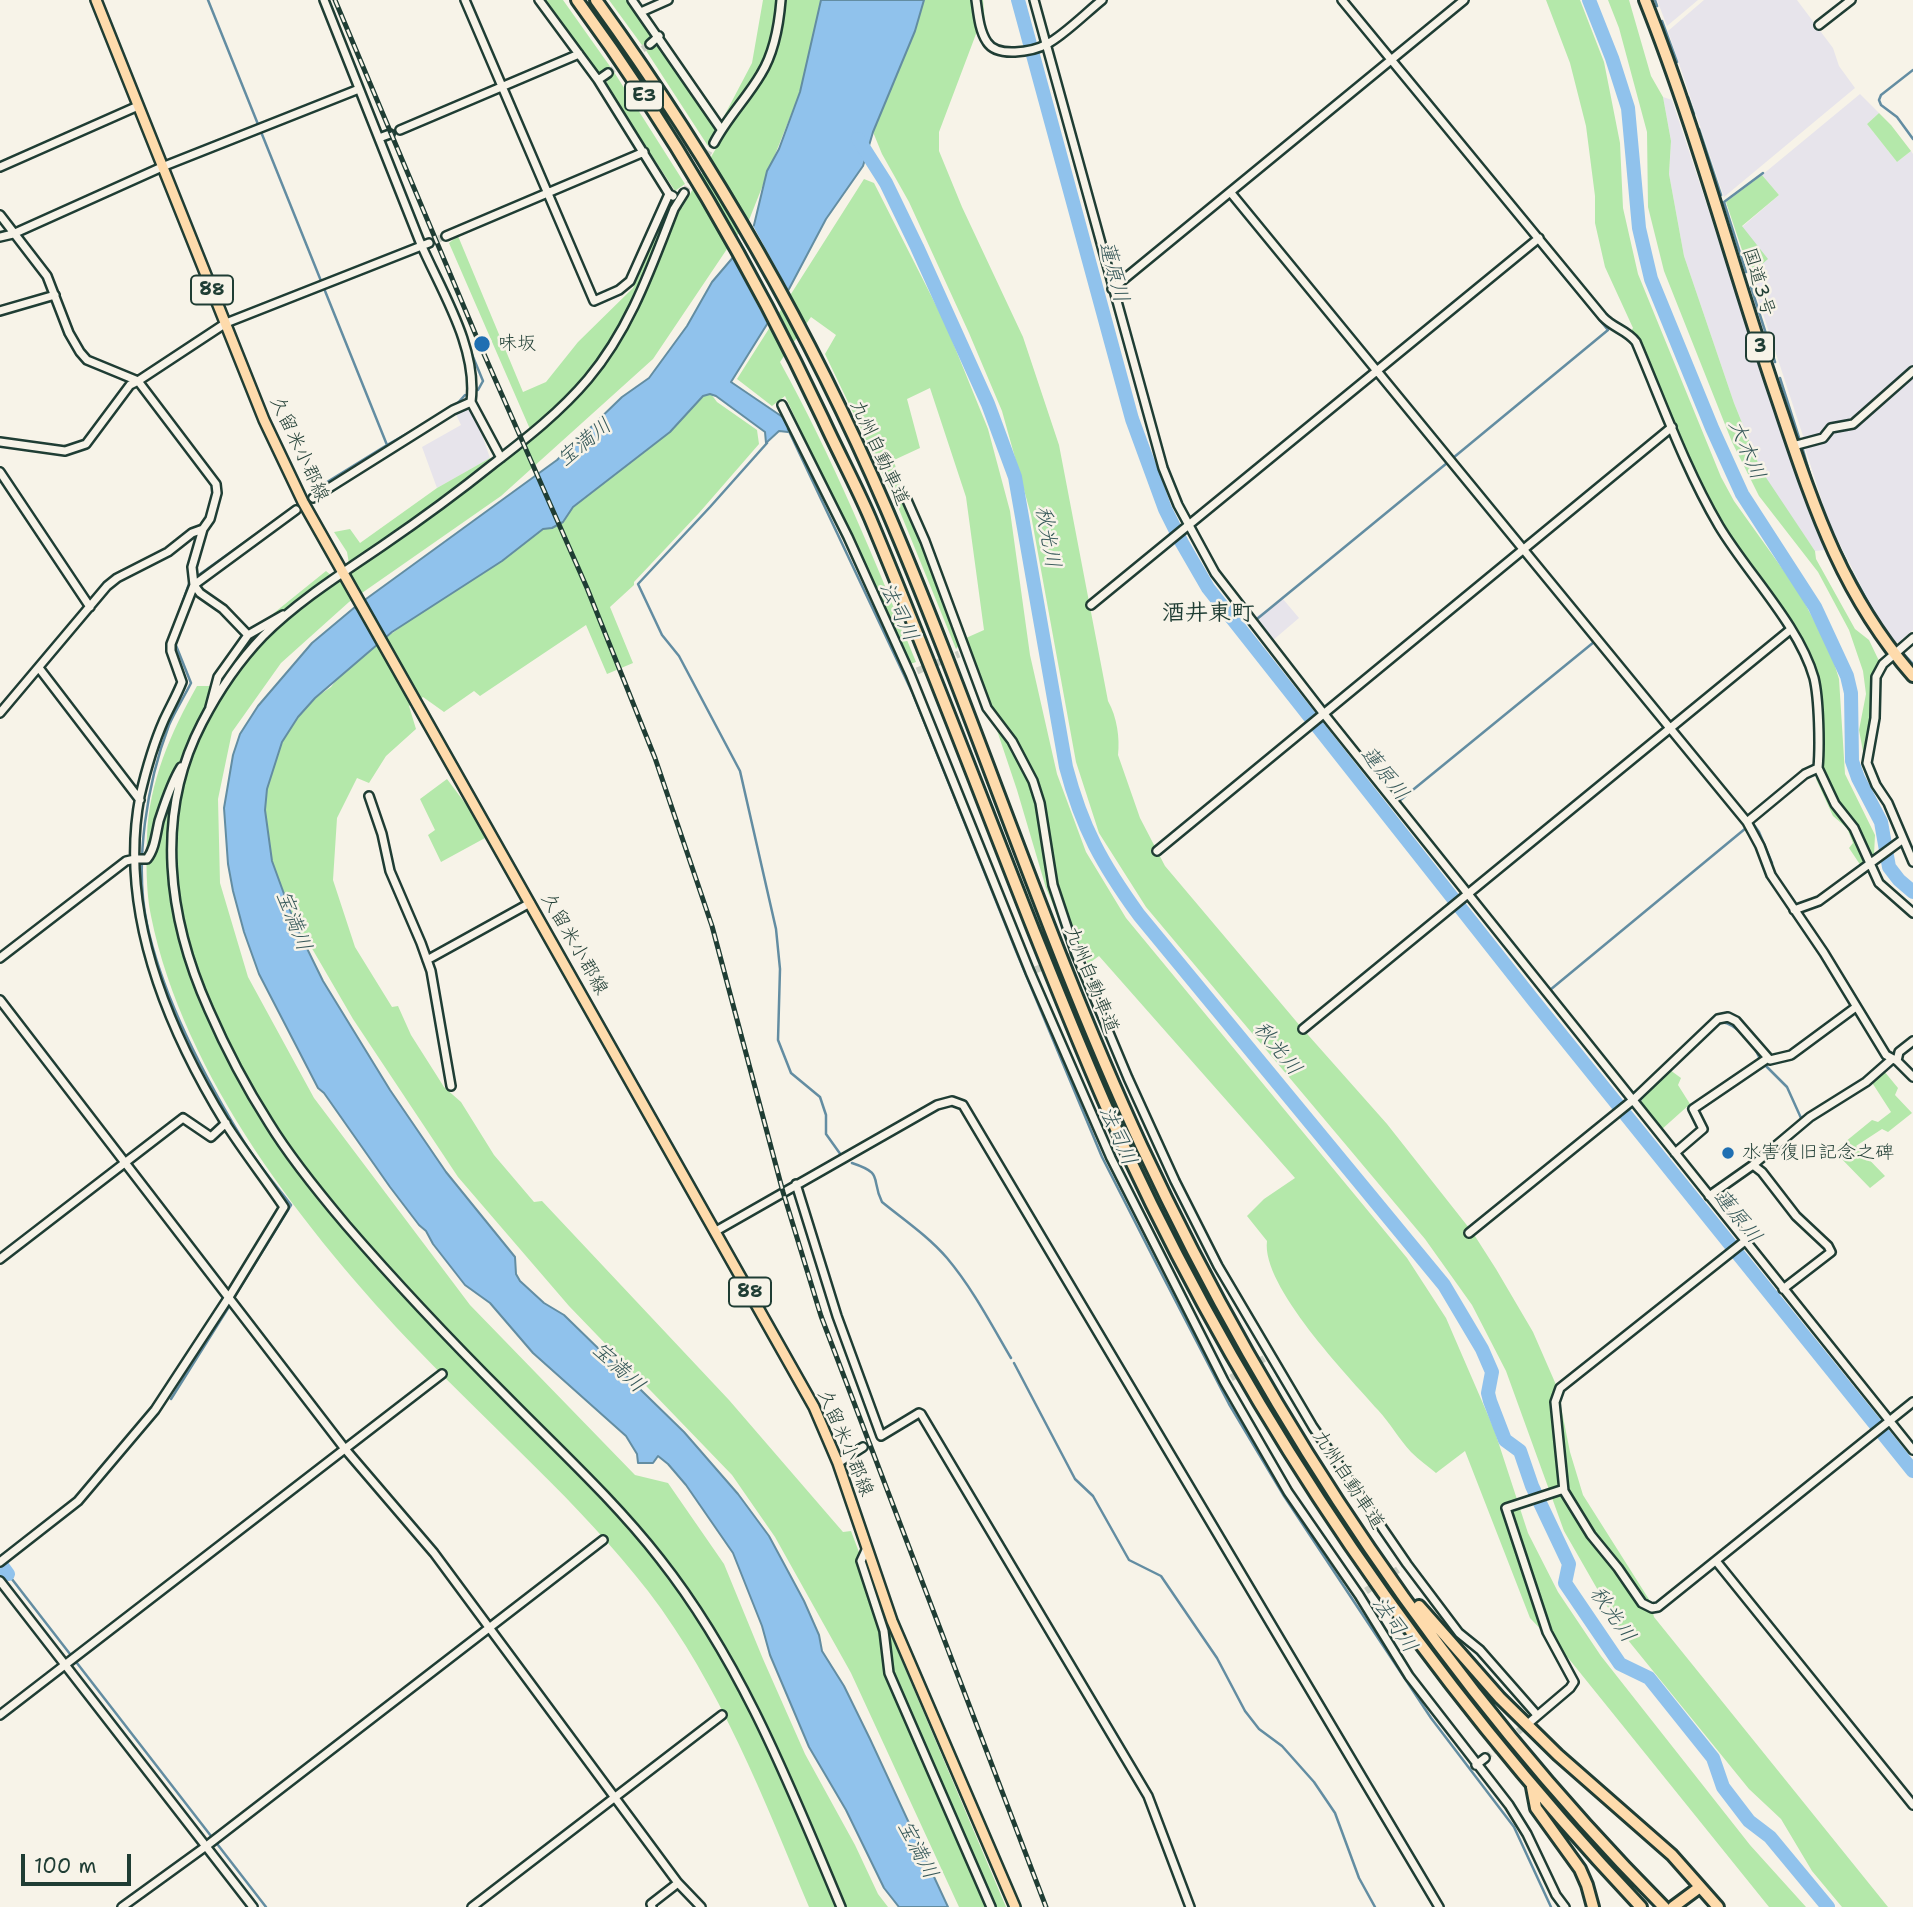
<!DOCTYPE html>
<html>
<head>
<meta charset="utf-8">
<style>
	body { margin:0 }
	#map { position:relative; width:1913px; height:1907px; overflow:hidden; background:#f7f3e8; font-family:"Shantell Sans",sans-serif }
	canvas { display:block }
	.scale { position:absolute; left:21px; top:1854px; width:110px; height:32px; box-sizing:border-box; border:4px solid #1f3d34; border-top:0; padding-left:9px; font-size:21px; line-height:24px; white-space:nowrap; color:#1f3d34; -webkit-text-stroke:5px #f7f3e8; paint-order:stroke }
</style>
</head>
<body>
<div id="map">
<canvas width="1913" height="1907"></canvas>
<div class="scale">100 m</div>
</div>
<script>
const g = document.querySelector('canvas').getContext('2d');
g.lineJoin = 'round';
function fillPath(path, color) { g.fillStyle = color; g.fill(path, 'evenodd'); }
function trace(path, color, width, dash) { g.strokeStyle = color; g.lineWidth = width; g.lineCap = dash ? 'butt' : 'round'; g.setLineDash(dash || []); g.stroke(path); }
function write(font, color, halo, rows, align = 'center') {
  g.font = font + ' "Shantell Sans","Klee One",sans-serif'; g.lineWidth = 5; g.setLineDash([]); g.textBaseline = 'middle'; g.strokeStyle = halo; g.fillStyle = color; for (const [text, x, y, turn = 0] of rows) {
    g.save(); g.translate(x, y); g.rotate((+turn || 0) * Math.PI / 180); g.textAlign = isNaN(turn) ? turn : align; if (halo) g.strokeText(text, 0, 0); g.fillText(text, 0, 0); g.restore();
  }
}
const built = new Path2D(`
	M 1657,0 L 1698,0 L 1667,26 Z
	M 1704,0 L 1797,0 L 1833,48 L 1839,66 L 1855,88 L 1724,197 L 1668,31 Z
	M 1860,94 L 1879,113 L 1867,124 L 1897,162 L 1911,151 L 1913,154 L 1913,366 L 1851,420 L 1829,426 L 1820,435 L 1804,439 L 1749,271 L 1754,270 L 1742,227 L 1779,195 L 1762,175 Z
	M 1663,97 L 1672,100 L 1798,479 L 1825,550 L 1815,551 L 1775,493 L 1761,470 L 1734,403 L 1684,256 L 1669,174 L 1671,141 Z
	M 1913,377 L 1913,630 L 1899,642 L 1895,642 L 1876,615 L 1829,523 L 1805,448 L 1824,440 L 1833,432 L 1856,428 Z
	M 466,407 L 475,415 L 490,458 L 437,488 L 422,447 L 461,425 L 455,412 Z
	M 1283,599 L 1299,618 L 1272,641 L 1254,618 Z`);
const green = new Path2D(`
	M 546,0 L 563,0 L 614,72 L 685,184 L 675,191 L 606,85 L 610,73 L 598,72 Z
	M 609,0 L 627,0 L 652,33 L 648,46 L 659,47 L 716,131 L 708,146 L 647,52 Z
	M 763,0 L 821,0 L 800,92 L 749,220 L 727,249 L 653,359 L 501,496 L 349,602 L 281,663 L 232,732 L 218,799 L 220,883 L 248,977 L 314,1098 L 470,1305 L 635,1475 L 668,1483 L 724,1564 L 763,1659 L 805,1754 L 855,1845 L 878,1894 L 888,1907 L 809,1907 C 764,1799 720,1685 648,1591 C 580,1503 494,1430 417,1349 C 307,1234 183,1076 151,916 C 146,893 146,859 147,836 C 149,782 171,732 197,686 L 215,686 L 257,634 L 264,621 L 326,571 L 339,582 L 351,575 L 347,552 L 334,532 L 350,529 L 360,543 L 437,488 L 490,458 L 498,465 L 533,436 L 449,243 L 458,236 L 523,392 L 546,382 L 578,342 L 633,288 L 670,204 L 682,208 L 723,136 L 722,120 L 752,63 Z
	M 924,0 L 983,0 L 985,22 L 976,34 L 939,132 L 939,151 L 962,207 L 1023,337 L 1059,445 L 1108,701 C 1117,717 1120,738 1118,755 L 1140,818 L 1165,866 L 1301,1027 L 1387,1124 L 1473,1233 L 1496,1269 L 1533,1332 L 1557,1387 L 1570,1452 L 1583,1495 L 1650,1601 L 1654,1617 L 1888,1907 L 1842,1907 L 1812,1871 L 1781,1819 L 1749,1789 L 1623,1634 L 1564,1531 L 1506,1371 L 1472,1305 L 1425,1239 L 1146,907 L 1099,833 L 1076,762 L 1031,515 L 1002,411 L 969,333 L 909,202 L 882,154 L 873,132 L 915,31 Z
	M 1546,0 L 1580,0 L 1604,62 L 1620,143 L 1623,208 L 1638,274 L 1721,477 L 1734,501 L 1799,592 L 1831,653 L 1839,679 L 1845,774 L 1875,835 L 1874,855 L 1861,866 L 1849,848 L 1853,843 L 1847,828 L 1833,816 L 1816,779 L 1821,768 L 1817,681 L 1777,603 L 1721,524 L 1693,469 L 1637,339 L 1631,331 L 1633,328 L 1605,267 L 1595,223 L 1595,196 L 1586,126 L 1570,63 Z
	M 1608,0 L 1629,0 L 1651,76 L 1663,97 L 1671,141 L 1669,174 L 1684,256 L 1734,403 L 1761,470 L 1815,551 L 1816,559 L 1855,629 L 1869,640 L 1880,663 L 1872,676 L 1873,717 L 1865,762 L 1859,730 L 1866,694 L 1863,671 L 1849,630 L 1818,572 L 1759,496 L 1732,442 L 1664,271 L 1648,207 L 1647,132 L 1619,28 Z
	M 1879,113 L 1891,125 L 1911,151 L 1897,162 L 1867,124 Z
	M 1762,175 L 1779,195 L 1742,226 L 1768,259 L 1754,271 L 1749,271 L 1726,202 Z
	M 864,179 L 874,183 L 945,323 L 988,429 L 1010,511 L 1030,655 L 1057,774 L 1086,852 L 1126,918 L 1407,1258 L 1446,1318 L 1494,1429 L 1528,1533 L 1558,1592 L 1601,1656 L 1750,1845 L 1806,1907 L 1769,1907 L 1569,1659 L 1530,1618 L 1465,1451 L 1436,1473 C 1428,1466 1419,1460 1411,1452 C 1399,1439 1390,1423 1378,1410 C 1348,1376 1261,1286 1267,1241 L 1247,1216 L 1264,1199 L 1295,1178 L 1099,956 L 1088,964 L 1078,943 L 1068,940 L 1046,888 L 1017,790 L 966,638 L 984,630 L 966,497 L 930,388 L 907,399 L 920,448 L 894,460 L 902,496 L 961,643 L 956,649 L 896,502 L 825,354 L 836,335 L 811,317 L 780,362 C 833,458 875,560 916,662 L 910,664 L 785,396 L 772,406 L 737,379 Z
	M 711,394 L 717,402 L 757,430 L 759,444 L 699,513 L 634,582 L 634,585 L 610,607 L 633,663 L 607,674 L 586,625 L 480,696 L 474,691 L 444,712 L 423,697 L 409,706 L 416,729 L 386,756 L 369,783 L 357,778 L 337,818 L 333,880 L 355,947 L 392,1007 L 398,1006 L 411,1035 L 444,1087 L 461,1102 L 494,1155 L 534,1202 L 542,1201 L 729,1400 L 843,1532 L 851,1531 L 887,1626 L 1006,1907 L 959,1907 L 851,1673 L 775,1537 L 732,1475 L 569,1306 L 458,1177 L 353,1019 L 310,945 L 306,946 L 295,924 L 272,861 L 265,810 L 267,789 L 282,742 L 298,717 L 315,698 L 331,687 L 340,675 L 367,652 L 410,620 L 502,561 L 543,529 L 552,528 L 563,522 L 573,507 L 670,432 L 703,396 Z
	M 447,779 L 471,811 L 485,838 L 441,862 L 428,835 L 435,830 L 420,799 Z
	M 1670,1070 L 1681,1078 L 1678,1085 L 1690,1104 L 1661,1130 L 1641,1105 L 1643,1096 Z
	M 1884,1071 L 1898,1088 L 1895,1095 L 1912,1113 L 1888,1132 L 1882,1129 L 1856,1146 L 1885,1176 L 1870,1188 L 1834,1151 L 1872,1120 L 1878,1122 L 1891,1112 L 1871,1081 Z`);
const water = new Path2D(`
	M 821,0 L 924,0 L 915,31 L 873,132 L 863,166 L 826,219 L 789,289 L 731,382 L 787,420 L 793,429 L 788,432 L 779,431 L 766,443 L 765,432 L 716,396 L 710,394 L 703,396 L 670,432 L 573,507 L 563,522 L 552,528 L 543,529 L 502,561 L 392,632 L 315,698 L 298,717 L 282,742 L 267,789 L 265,810 L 272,861 L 295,924 L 323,981 L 390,1090 L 446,1172 L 515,1257 L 516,1274 L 520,1281 L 544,1303 L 564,1315 L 684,1432 L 738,1494 L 769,1536 L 804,1601 L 819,1635 L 822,1651 L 844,1686 L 870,1739 L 948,1907 L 899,1907 L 884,1888 L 846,1810 L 809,1747 L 770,1655 L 762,1626 L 733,1553 L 686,1485 L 668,1464 L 658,1456 L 653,1463 L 638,1463 L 637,1454 L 626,1436 L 533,1353 L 490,1303 L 465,1285 L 433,1244 L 426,1231 L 419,1225 L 390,1187 L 324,1093 L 318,1088 L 259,974 L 244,932 L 233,891 L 228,864 L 224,808 L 233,755 L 240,734 L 258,706 L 312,643 L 355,607 L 557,460 L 622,397 L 649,378 L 687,326 L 712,282 L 735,255 L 754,225 L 767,171 L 779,149 L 800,92 Z`);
const pier = new Path2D(`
	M 751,222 L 790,293 L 769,327 L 731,255 Z`);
const stream = new Path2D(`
	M 208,0 L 387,445 L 319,487
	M 1655,0 L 1657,6
	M 1662,21 L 1677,62
	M 1913,70 L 1881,95 L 1879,100 L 1881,105 L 1897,117 L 1913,139
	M 1688,97 L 1694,114
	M 1699,129 L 1721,195
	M 1462,151 L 1533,238
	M 1746,272 L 1724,202 L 1763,173
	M 1751,287 L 1775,362
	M 471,352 L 483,381 L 478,390
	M 1780,378 L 1800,441
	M 456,405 L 465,395
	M 788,429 L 913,694 L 1016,951 L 1102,1157 L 1157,1265 L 1229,1404 L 1284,1496 L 1431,1718 L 1514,1827 L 1551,1907
	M 767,443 L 710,507 L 638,584 L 662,635 L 679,656 L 740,771 L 776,929 L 780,969 L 778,1040 L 791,1073 L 820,1097 L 826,1115 L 826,1134 L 841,1155
	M 387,445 L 429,421
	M 1803,450 L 1811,478
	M 1453,458 L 1608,330 L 1538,245
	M 1831,532 L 1846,561
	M 1851,571 L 1875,615
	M 196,577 L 291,509
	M 1257,619 L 1447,463
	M 176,621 L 190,581
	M 175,643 L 191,683 C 184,697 175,711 169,725 C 147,783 134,863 147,924 C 162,995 203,1074 241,1137 C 255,1161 274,1183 291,1205 L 235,1296
	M 1903,653 L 1913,664
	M 1398,802 L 1594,642
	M 1754,821 L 1752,822 L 1759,832 L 1772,863
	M 1550,990 L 1746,828
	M 1708,1033 L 1721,1022 C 1738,1024 1754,1045 1760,1059
	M 1765,1065 L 1787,1087 L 1801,1118 L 1808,1114
	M 1861,1081 L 1875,1070
	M 1639,1102 L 1644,1094
	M 852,1163 C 885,1174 870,1178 882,1202 C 904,1220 928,1236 947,1258 C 973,1289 991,1324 1011,1358
	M 1014,1363 L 1075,1479 L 1093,1496 L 1129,1560 L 1161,1576 L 1217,1658 L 1245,1711 L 1259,1729 L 1282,1746 L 1314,1782 L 1335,1813 L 1359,1878 L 1375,1907
	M 171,1399 L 230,1305
	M 8,1574 L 266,1907`);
const river = new Path2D(`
	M 1018,0 L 1132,419 L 1165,509 L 1182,543 L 1208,588 L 1534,1001 L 1913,1471
	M 1589,0 L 1612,58 L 1628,108 L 1639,228 L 1651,279 L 1712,428 L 1742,494 L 1815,607 L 1847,676 L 1851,693 L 1852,761 L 1858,778 L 1881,822 L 1889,867 L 1899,880 L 1913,892
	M 858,139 L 886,183 L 917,247 L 988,404 L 1015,477 L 1066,767 C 1082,828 1102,864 1139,915 L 1444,1285 L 1482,1349 L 1492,1372 L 1488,1393 L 1490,1401 L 1505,1440 L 1520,1451 L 1532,1486 L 1569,1564 L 1565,1583 L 1620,1664 L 1649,1678 L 1713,1758 L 1723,1787 L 1749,1821 L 1770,1837 L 1828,1907
	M 0,1563 L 8,1574`);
const minorTunnel = new Path2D(`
	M 608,73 L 650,44
	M 684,193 L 714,143
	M 429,243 L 446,236
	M 917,671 L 959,654
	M 1035,970 L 1071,956
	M 1231,1378 L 1265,1358
	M 1366,1591 L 1399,1569
	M 1485,1758 L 1530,1722`);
const minor = new Path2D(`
	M 465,0 L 594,301 L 619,290 L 630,281 L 669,194
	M 539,0 L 598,80 L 669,194 L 673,196
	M 632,0 L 721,129
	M 976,0 C 978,13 979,30 987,42 C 997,58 1032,52 1047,44 C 1063,36 1087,12 1102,0
	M 1034,0 L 1163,468 L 1178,505 L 1215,573 L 1324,714 L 1913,1450
	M 1342,0 L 1603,317 C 1613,328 1627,330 1636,342 C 1662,403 1685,468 1719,526 C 1747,573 1799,625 1814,678 C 1819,699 1820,746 1818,768 L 1805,774 L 1747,822
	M 641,12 L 668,0
	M 1819,25 L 1851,0
	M 650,44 L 659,36
	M 598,80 L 608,73
	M 400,130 L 579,54
	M 379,138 L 390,134
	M 714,143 C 727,118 747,98 761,74 C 774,53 779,25 781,0
	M 0,167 L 138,106
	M 684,193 L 674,209 C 651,268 630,329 588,379 C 561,411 527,438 493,464 C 457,493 420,520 382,546 C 341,574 298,601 263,636 C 239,661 218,692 202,723 C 154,815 168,919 209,1010 C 226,1049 246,1087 269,1123 C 291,1159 319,1193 346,1225 C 397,1284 451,1341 506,1396 C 558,1449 614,1500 660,1559 C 742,1663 790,1786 841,1907
	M 1231,193 L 1747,822 L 1760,846 L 1771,875 L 1824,953 L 1886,1055 L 1897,1061 L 1913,1077
	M 0,215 L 47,276 L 69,333 L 80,352 L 87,360 L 138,381
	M 446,236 L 644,152
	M 0,237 L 13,234 L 162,167 L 359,89
	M 1112,289 L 1464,0
	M 0,311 L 55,295
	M 471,402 L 501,458
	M 782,405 L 848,537 L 910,674 L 1030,972 L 1111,1158 L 1224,1381 L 1288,1492 L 1359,1595 L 1409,1676 L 1509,1805 L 1527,1834 L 1556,1895 L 1565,1907
	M 0,442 L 65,451 L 86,444 L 130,385 L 138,381
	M 1793,446 L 1823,438 L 1831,428 L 1853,424 L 1913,371
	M 0,472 L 90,607
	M 313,498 L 453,410 L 471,402 C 478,347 441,291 420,242 C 388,161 356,81 324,0
	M 906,498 L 925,541 L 987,708 L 1012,741 L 1033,781 L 1040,803 L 1053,885 L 1076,954 L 1128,1078 L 1175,1181 L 1218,1266 L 1313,1427 L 1407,1564 L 1459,1633 L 1480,1650 L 1537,1715
	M 203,529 L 192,567 L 194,585 L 200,593 L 223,609 L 248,635 L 283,615
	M 1091,605 L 1539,238
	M 1913,638 L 1883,664 L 1876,677 L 1875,718 L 1867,763 L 1876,785 L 1888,803 L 1913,862
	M 39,668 L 140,800
	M 210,707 L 218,677 L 248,635
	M 0,713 L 107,586 L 117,578 L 168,552 L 192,533 L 203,529 L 210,519 L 217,493 L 216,484 L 138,381 L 226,323 L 429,243
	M 1818,768 L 1835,804 L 1854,828 L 1879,883 L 1913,913
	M 369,796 L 382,834 L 390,871 L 421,943 L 431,971 L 451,1086
	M 1157,851 L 1672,427
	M 1794,910 L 1819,901 L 1902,840
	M 0,958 L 126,861 L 135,859 L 147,859 C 155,849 156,834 159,821 C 165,803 171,783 181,767
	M 427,960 L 530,903
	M 0,1000 L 345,1449 L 434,1553 L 678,1883 L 701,1907
	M 1303,1029 L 1790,630
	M 1897,1061 L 1899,1052 L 1913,1041
	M 1675,1153 L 1703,1129 L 1693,1109 L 1768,1058
	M 1753,1165 L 1762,1172 L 1796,1216 L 1828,1246 L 1831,1252 L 1783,1289
	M 796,1184 L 837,1316 L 881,1436 L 919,1413 L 921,1414 L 1148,1796 L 1190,1907
	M 1709,1196 L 1753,1165 L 1810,1117 L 1866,1082 L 1891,1060
	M 716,1231 L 937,1105 L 952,1101 L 963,1105 L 1439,1907
	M 1469,1233 L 1633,1100 L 1718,1019 L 1728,1017 L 1736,1021 L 1770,1060 L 1791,1055 L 1856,1007
	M 0,1259 L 183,1118 L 211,1137 L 226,1123
	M 838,1463 L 863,1447
	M 1564,1491 L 1555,1402 L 1560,1388 L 1745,1241
	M 867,1548 L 861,1561 L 884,1631 L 889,1673 L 991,1907
	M 1716,1561 L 1913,1805
	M 0,1562 L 78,1501 L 155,1410 L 229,1297 L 284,1207 C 265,1179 244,1152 226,1124 C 167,1028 118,911 140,796 C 146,770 153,745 164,720 C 170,707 177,695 182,682 L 171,651 L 171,644 L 194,585 L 296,510
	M 0,1581 L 253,1907
	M 0,1715 L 442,1374
	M 1530,1722 L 1570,1688 L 1574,1682 L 1547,1632 L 1506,1508 L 1561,1490 L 1564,1491 L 1591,1535 L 1618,1568 L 1642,1603 L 1652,1608 L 1658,1607 L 1913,1402
	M 1476,1765 L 1485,1758
	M 122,1907 L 209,1844 L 603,1540
	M 472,1907 L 722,1715
	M 652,1907 L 651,1904 L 678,1883`);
const major = new Path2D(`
	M 96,0 L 264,420 L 303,502 L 814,1407 L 838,1463 L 892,1621 L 1015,1907`);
const highway = new Path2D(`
	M 577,0 C 673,131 754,272 823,419 C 838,452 856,485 870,518 C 927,654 979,792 1033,929 C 1063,1004 1093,1080 1127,1153 C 1258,1434 1429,1682 1641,1907
	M 596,0 C 710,158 809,329 886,508 C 976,718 1045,937 1141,1145 C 1271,1424 1447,1688 1664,1907
	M 1645,0 C 1696,128 1731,262 1775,392 C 1811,498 1838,590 1913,676
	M 1419,1606 L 1500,1698 L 1558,1755 L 1672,1855 L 1718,1907
	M 1532,1787 L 1536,1808 L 1580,1869 L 1587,1885 L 1593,1907
	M 1673,1907 L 1700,1887`);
const rail = new Path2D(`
	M 335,0 L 480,345 L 587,588 L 655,758 L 712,926 L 783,1192 L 821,1316 L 1046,1907`);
const markers = [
	[482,344,9,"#1f6fb2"],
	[1728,1153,7,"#1f6fb2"]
];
const shields = [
	[644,96,38],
	[212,290,42],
	[1760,347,28],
	[750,1292,42]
];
const shieldNames = [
	["E3",644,96],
	["88",212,290],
	["3",1760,347],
	["88",750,1292]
];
const streetNames = [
	["国道3号",1758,282,73],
	["久留米小郡線",299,449,65],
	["九州自動車道",879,453,65],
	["久留米小郡線",574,944,60],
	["九州自動車道",1091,980,68],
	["久留米小郡線",845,1443,67],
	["九州自動車道",1348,1480,57]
];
const poiNames = [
	["味坂",498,344],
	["水害復旧記念之碑",1742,1153]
];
const waterNames = [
	["蓮原川",1113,272,75],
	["宝満川",585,443,-39],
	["大木川",1746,450,67],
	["秋光川",1047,537,80],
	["法司川",898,612,65],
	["蓮原川",1384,774,51],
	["宝満川",293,921,69],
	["秋光川",1277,1049,51],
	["法司川",1117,1136,66],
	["蓮原川",1737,1217,51],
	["宝満川",618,1368,43],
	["秋光川",1612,1615,55],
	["法司川",1394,1625,56],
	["宝満川",917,1850,63]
];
const quarterNames = [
	["酒井東町",1208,614]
];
fillPath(built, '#e7e4eb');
fillPath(green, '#b4e8aa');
fillPath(water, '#90c2ec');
trace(water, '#638da2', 2);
fillPath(pier, '#f7f3e8');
trace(stream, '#638da2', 2.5);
trace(river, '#90c2ec', 14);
trace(minorTunnel, '#cccfc4', 7, [7, 3.5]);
trace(minor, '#1f3d34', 12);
trace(major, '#1f3d34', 14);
trace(highway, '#1f3d34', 16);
trace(minor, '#f7f3e8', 7);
trace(major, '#fedbac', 9);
trace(highway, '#fedbac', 10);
trace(rail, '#1f3d34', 5);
trace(rail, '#f7f3e8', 2.5, [8]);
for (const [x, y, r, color] of markers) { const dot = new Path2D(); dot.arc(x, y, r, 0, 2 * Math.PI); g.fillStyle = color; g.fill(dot); trace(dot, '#f7f3e8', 2.5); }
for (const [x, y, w] of shields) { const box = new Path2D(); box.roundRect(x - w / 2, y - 14.5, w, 29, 5); g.fillStyle = '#f7f3e8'; g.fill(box); trace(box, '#1f3d34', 2); }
write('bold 18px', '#1f3d34', null, shieldNames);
write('19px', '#1f3d34', '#f7f3e8', streetNames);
write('19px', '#1f3d34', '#f7f3e8', poiNames, 'left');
write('italic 21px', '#365859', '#f7f3e8', waterNames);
write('bold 23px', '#1f3d34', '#f7f3e8', quarterNames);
</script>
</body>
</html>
